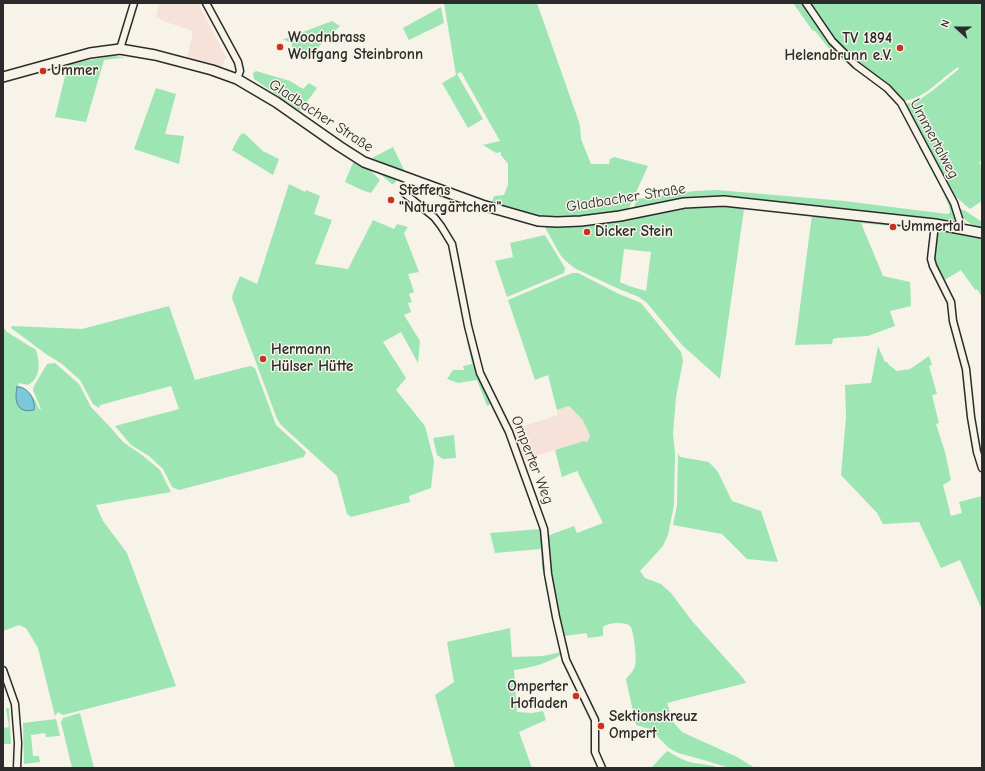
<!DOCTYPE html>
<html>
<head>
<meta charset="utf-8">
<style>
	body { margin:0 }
	#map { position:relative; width:985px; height:771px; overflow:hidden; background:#f7f3e8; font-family:"Comic Neue",sans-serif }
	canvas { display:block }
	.frame { position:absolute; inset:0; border:4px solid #2b2b2b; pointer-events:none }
	.north { position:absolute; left:937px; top:8px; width:40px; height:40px; -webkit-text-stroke:3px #f7f3e8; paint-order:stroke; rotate:291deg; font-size:11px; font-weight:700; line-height:16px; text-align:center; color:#2b2b2b }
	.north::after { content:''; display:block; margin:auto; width:14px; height:18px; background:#2b2b2b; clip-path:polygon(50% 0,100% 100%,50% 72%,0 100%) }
</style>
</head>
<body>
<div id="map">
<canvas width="985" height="771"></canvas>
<div class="frame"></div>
<div class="north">N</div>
</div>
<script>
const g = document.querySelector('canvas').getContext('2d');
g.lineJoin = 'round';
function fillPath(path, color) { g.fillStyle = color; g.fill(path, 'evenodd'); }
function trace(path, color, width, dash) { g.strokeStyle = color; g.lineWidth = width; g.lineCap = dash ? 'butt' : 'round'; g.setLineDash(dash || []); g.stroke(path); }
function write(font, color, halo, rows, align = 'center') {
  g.font = font + ' "Comic Neue",sans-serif'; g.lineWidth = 3; g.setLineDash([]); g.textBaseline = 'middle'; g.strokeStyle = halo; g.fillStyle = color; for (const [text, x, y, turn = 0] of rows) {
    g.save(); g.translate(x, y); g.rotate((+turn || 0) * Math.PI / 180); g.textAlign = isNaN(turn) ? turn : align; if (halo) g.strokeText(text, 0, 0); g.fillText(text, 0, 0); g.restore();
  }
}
const built = new Path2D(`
	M 159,3 L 198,3 L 226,57 L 222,68 L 187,59 L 193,31 L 166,22 L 156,17 Z
	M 569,406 L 582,419 L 590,435 L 588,441 L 585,442 L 583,441 L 522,460 L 512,430 L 558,415 L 557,410 Z`);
const green = new Path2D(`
	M 444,3 L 537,3 L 580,125 L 581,139 L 591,164 L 609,164 L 610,159 L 614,157 L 648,166 L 627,212 C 601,218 561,221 535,217 C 515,214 493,205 473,199 L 474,197 L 492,202 L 494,196 L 504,195 L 508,185 L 508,164 L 501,155 L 501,152 L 496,153 L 483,145 L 474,147 L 500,141 L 461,72 L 457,74 L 483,119 L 468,128 L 442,83 L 456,75 Z
	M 793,3 L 804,3 L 829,41 L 851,65 L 848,64 L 831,51 L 815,31 L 812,30 Z
	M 809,3 L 982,3 L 982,161 L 979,162 L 982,167 L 982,201 L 970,209 L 950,192 L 904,104 L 916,102 L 932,91 L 959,69 L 958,67 C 940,79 927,97 904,101 C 881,81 856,64 835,41 C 825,30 817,15 809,3 Z
	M 441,7 L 444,23 L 409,40 L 403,28 Z
	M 332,21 L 340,26 L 304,61 L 292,54 L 293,49 L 291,43 L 285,40 L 282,40 Z
	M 112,56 L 138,58 L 127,57 L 104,60 L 86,122 L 55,117 L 68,64 Z
	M 256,71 L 290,81 L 303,89 L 309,83 L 317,88 L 300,111 L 254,79 L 253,73 Z
	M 156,88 L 176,94 L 165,134 L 184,136 L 179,164 L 134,149 Z
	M 244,133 L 264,152 L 265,152 L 279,159 L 273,175 L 232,150 L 240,135 Z
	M 918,146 L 922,149 L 955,211 L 955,220 L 951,222 L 743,200 L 637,209 L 634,207 L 637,199 L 695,191 L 717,190 L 844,201 L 947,214 L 950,213 C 952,205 924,157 918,146 Z
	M 393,147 L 405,172 L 375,160 L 372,158 Z
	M 354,160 L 395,178 L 396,181 L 395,183 L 392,184 L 380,174 L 371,171 L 380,180 L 371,193 L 362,190 L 345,182 Z
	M 289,184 L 305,192 L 306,190 L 320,196 L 314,214 L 332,220 L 315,264 L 348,269 L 373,220 L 394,229 L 397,224 L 408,227 L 404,233 L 419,272 L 408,274 L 414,292 L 409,294 L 412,302 L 408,303 L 411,312 L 404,315 L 420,341 L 418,363 L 401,332 L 383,342 L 406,378 L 396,390 L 425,426 L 434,461 L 431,488 L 409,496 L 410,502 L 351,517 L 347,514 L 337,476 L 281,425 L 277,419 L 232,298 L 233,293 L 240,276 L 257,284 Z
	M 412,186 L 536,224 L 470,208 L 421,190 L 415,198 L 409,193 L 408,190 Z
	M 713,204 L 736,205 L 930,227 L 931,230 L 861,223 L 883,276 L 910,282 L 911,306 L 890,311 L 895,326 L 868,336 L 837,338 L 833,339 L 832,344 L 795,345 L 812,215 L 744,209 L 720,379 L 682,345 L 647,303 L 639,297 L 619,289 L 576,269 L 568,263 L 561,256 L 543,224 L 680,206 L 705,207 ZM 624,249 L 651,252 L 646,291 L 629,286 L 620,282 Z
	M 959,209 L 964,210 L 982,222 L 982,229 C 969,224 965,222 959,209 Z
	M 939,228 L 979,235 L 982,238 L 982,297 L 977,289 L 975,290 L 961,270 L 943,281 L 933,262 L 936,231 Z
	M 545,235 L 565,268 L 564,273 L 507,297 L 495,261 L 513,257 L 510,243 Z
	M 572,273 L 578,273 L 617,293 L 641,303 L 681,352 L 683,361 L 676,397 L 673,434 L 675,453 L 674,505 L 668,535 L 663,546 L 640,571 L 645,578 L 661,584 L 671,593 L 692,621 L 743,678 L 746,683 L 667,703 L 674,723 L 682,732 L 737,757 L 755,768 L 729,768 L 707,761 L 678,753 L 669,748 L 659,738 L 653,730 L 636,725 L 626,679 C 629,675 634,671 635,666 C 637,661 634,630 630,626 C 625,621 607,623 603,627 L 603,636 L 588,638 L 586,633 L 565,636 L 570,657 L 569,657 L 553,597 L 547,536 L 574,526 L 577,533 L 603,523 L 577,471 L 562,477 L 555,450 L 584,441 L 586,442 L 588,441 L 590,435 L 582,419 L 569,406 L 557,410 L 548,375 L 535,380 L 508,300 Z
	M 169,306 L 195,380 L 250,366 L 255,368 L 276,425 L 306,452 L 304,457 L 179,490 L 172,487 L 163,469 L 149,456 L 131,445 L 115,426 L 179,409 L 171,386 L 100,405 L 99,408 L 93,404 L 80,380 L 62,364 L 46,354 L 11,328 L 12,326 L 82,329 Z
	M 3,327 L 7,332 L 36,350 C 40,363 41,378 28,385 L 19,383 L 18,385 C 29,390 35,398 39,409 L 41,409 L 33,390 L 34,386 L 47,364 L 55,363 L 79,384 L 91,407 L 111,428 L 123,442 L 142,455 L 160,470 L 171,492 L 96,505 L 103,521 L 127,553 L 176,686 L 63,715 L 58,712 L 55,716 L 38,648 L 26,628 L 19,625 L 3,631 Z
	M 466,337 L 479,379 L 491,404 L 487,406 L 477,380 L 458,383 L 447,379 L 453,370 L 464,370 L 463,366 L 472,364 Z
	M 878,346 L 885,362 L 887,362 L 889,365 L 897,371 L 910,369 L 929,356 L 932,365 L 929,366 L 937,394 L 932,395 L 939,423 L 936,424 L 945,452 L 951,480 L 943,485 L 951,516 L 962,513 L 959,502 L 982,496 L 982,610 L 960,560 L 941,568 L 919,522 L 883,524 L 877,513 L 841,475 L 846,417 L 845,385 L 871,383 Z
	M 454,435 L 456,458 L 443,459 L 437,455 L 433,438 Z
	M 678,453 L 680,457 L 709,462 L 718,472 L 732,501 L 761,511 L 778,562 L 747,559 L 722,534 L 673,525 L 677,505 Z
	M 541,529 L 545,561 L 545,576 L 542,569 L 541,549 L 495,553 L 490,533 Z
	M 510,628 L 512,657 L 543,656 L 561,652 L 562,654 C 549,663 530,668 514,670 L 517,712 L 532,713 L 543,711 L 546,720 L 519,732 L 532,768 L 455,768 L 435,695 L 454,682 L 447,642 Z
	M 6,708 L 9,708 L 11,744 L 3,744 L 3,728 L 9,727 Z
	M 80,713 L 94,768 L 72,768 L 61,722 L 63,718 Z
	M 56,719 L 60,736 L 46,737 L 45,733 L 31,735 L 33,756 L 39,756 L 40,762 L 24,764 L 23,723 Z
	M 667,751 C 675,755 685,762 694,763 C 702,764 711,765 720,768 L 651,768 Z`);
const water = new Path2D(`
	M 17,387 C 28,386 36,400 34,410 C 17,414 14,401 17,387 Z`);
const minor = new Path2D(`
	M 206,3 L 238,62 L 240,71 L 237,79
	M 806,3 L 832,41 L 856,65 L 887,88 L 901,103 L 954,203 L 960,222 L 959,228
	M 120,49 L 134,3
	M 409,178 L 404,193 L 434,217 L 441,226 L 452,244 L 468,326 L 480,373 L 509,432 L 544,529 L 548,574 L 556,617 L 566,660 L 595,720 L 595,752 L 602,768
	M 935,224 L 931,259 L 933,266 L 951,302 L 953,321 L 966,369 L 971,417 L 977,452 L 982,468
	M 3,670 L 15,704 L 18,743 L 17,768`);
const secondary = new Path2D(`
	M 3,77 L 90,53 L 120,49 L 155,55 L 212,70 L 237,79 L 276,102 L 339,146 L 364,162 L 482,205 L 538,221 L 557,222 L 581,221 L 620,216 L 684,203 L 724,201 L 935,224 L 982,233`);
const markers = [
	[280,47,4,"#c8321e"],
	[900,48,4,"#c8321e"],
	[43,71,4,"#c8321e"],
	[391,200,4,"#c8321e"],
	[893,227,4,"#c8321e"],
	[587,232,4,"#c8321e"],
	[263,359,4,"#c8321e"],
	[576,696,4,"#c8321e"],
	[601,726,4,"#c8321e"]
];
const poiNames = [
	["Woodnbrass",288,38],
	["Wolfgang Steinbronn",288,55],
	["TV 1894",892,39,"right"],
	["Helenabrunn e.V.",892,56,"right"],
	["Ummer",51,71],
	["Steffens",399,191],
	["\"Naturgärtchen\"",399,208],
	["Ummertal",901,227],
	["Dicker Stein",595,232],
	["Hermann",271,350],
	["Hülser Hütte",271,367],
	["Omperter",568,687,"right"],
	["Hofladen",568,704,"right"],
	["Sektionskreuz",609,717],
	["Ompert",609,734]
];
const streetNames = [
	["Gladbacher Straße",321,116,33],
	["Ummertalweg",934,139,62],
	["Gladbacher Straße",626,198,-9],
	["Omperter Weg",532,460,69]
];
fillPath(built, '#f7e2d9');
fillPath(green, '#9de5b3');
fillPath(water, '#7cc8db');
trace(water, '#5c8995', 1);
trace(minor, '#2b2b2b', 9);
trace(secondary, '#2b2b2b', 12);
trace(minor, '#f7f3e8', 6);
trace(secondary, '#f7f3e8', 9);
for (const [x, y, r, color] of markers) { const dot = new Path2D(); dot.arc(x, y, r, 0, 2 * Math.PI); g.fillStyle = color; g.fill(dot); trace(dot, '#f7f3e8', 1.5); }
write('bold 15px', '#2b2b2b', '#f7f3e8', poiNames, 'left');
write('15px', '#2b2b2b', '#f7f3e8', streetNames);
</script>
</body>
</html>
